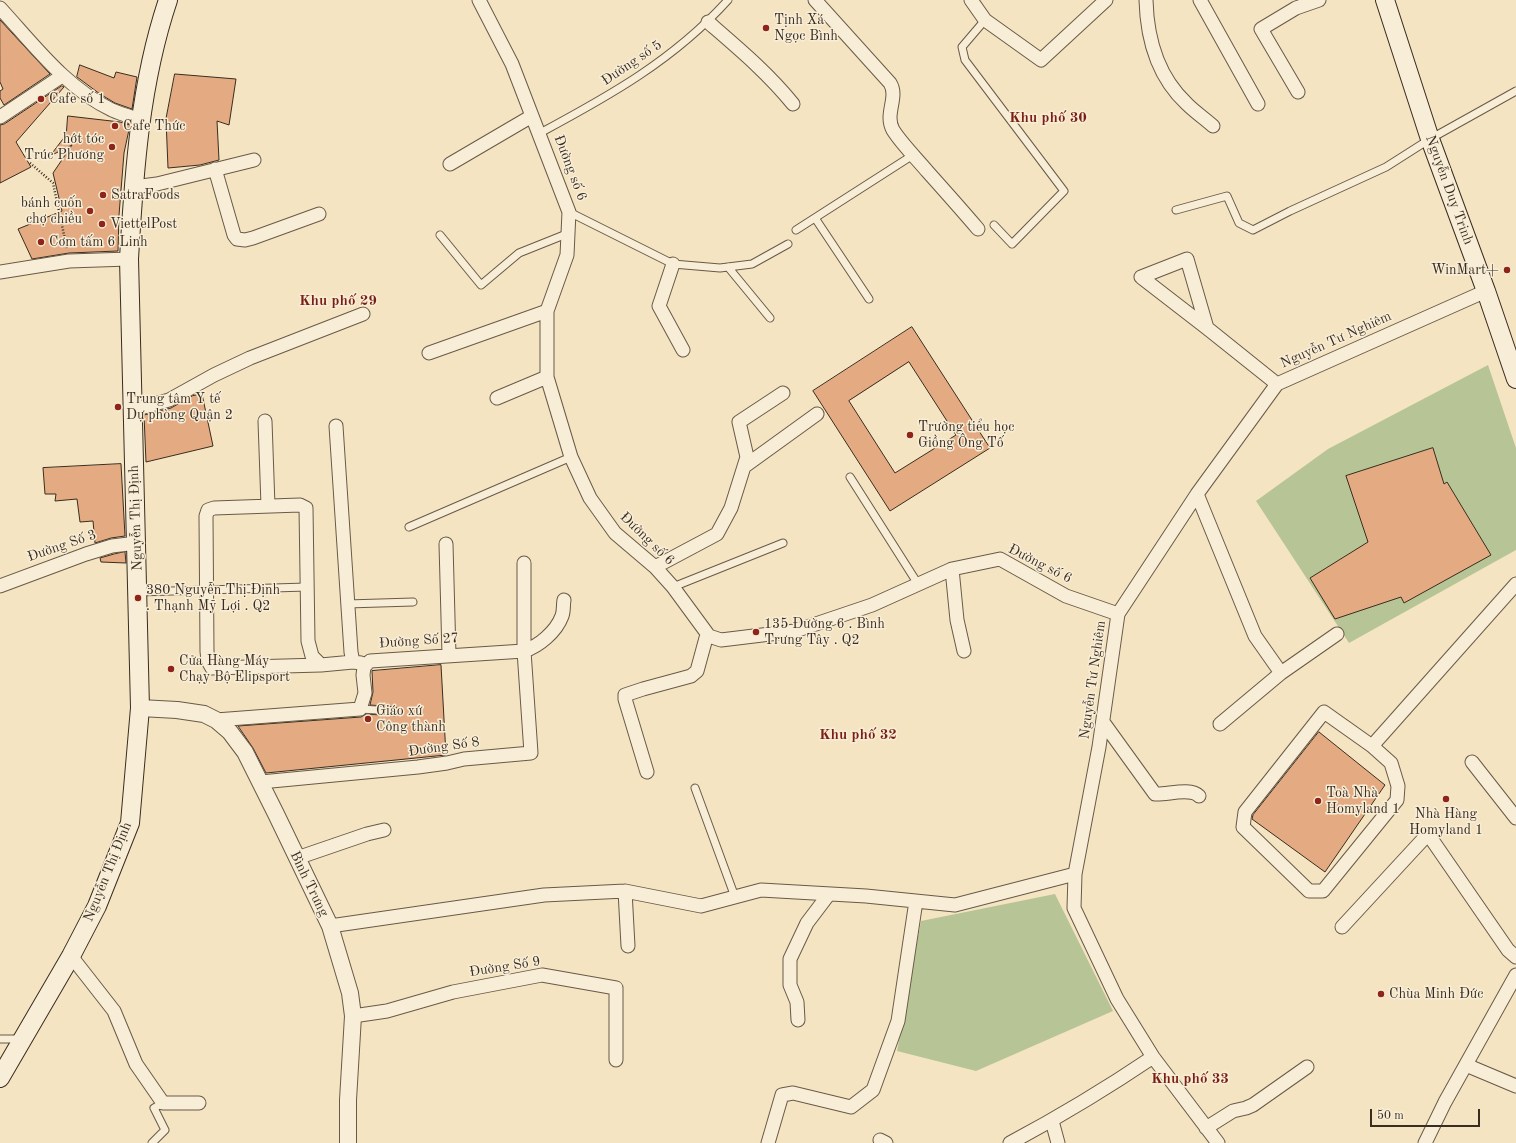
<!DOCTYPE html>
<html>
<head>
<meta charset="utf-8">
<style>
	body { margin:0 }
	#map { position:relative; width:1516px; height:1143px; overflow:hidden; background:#f4e4c1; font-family:"Old Standard TT",serif }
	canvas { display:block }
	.scale { position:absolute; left:1370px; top:1109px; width:110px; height:18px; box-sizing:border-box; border:2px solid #392c20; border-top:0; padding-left:5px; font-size:12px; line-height:14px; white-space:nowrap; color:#392c20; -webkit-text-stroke:3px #f8edd7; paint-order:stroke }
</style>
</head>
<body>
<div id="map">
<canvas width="1516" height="1143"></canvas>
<div class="scale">50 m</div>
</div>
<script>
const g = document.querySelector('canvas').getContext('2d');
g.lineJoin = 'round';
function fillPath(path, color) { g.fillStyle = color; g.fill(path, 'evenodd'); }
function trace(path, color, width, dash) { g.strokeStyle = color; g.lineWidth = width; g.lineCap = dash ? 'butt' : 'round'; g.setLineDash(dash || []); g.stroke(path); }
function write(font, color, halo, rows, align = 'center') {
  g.font = font + ' "Old Standard TT",serif'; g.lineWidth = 3; g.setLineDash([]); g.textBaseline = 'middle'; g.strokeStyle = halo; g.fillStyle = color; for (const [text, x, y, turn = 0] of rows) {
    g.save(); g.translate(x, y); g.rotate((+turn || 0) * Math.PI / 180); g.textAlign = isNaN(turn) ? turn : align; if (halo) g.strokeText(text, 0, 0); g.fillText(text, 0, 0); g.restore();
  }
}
const green = new Path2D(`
	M 1488,365 L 1516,448 L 1516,550 L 1349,643 L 1256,501 L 1328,449 Z
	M 1055,894 L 1113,1011 L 976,1071 L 897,1051 L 921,921 Z`);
const building = new Path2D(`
	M 0,20 L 50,74 L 4,105 L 0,98 L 0,91 L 3,89 L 0,82 Z
	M 80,65 L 114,78 L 116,72 L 137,77 L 132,109 L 115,103 L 100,94 L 77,77 Z
	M 175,74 L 236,79 L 229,125 L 217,121 L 219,160 L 200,165 L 168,168 L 166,119 Z
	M 62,86 L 64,87 L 16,142 L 31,167 L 0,183 L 0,125 L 4,124 Z
	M 68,116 L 120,122 L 130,125 L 124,153 L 119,215 L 118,251 L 69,253 L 32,259 L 18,229 L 62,211 L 53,173 L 72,145 L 50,156 L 66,135 Z
	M 912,327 L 990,448 L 890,511 L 813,391 ZM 909,362 L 956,435 L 895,473 L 849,401 Z
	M 202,394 L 213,446 L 146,462 L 144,415 L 171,408 L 192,396 Z
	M 1433,448 L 1444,484 L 1447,482 L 1491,555 L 1404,603 L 1401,597 L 1335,619 L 1310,578 L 1368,542 L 1346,476 Z
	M 121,464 L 125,536 L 111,538 L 95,543 L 93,521 L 80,522 L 77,499 L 55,501 L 56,494 L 45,494 L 43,468 Z
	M 125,552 L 126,563 L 101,562 L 100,558 L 114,554 Z
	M 441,665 L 446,755 L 266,773 L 253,748 L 238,726 L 361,717 L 366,714 L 396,716 L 399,712 L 396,707 L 370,705 L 373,692 L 372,671 Z
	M 1319,732 L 1385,785 L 1325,872 L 1252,819 L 1253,815 Z`);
const path = new Path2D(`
	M 30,163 L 53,183 L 67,249`);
const service = new Path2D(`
	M 985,20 L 962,47 L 965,60 L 1064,191 L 1012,244 L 994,225
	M 540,133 C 609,96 674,60 728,0
	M 1176,210 L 1227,196 L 1239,223 L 1253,230 L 1290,211 L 1386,167 L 1430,139 L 1516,91
	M 569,212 L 673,264 L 720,268 L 752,264 L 788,244
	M 815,218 L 869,299
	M 796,230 L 913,155
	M 440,235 L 481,285 L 519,253 L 569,233
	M 728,267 L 770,318
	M 850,477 L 918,584
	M 409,527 L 571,457
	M 673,587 L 783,543
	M 138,592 L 307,587
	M 347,604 L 413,602
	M 360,709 L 394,711
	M 695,788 L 735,897
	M 0,1039 L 22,1039
	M 152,1143 L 165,1130 L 154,1108 L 163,1103`);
const minor = new Path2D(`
	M 479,0 L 512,64 L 569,212 L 567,255 L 547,311 L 547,377 L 571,457 L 590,498 L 615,533 L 655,567 L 673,587 L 709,636 L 721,640 L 795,631 L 872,605 L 952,569 L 1000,559 L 1066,596 L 1118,614
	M 815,0 L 890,83 C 899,97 884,114 893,130 C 901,143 917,159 927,171 C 944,190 961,209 978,229
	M 971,0 L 985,20 L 1041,60 L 1106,0
	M 1146,0 C 1147,38 1158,77 1187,104 C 1195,112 1204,118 1213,126
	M 1200,0 L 1258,104
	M 0,8 C 34,45 66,88 112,110 C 121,114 132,117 141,120
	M 708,22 C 738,48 768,73 793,104
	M 1298,92 L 1261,29 L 1296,8 L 1319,0
	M 0,117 L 62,76
	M 450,164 L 532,116
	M 215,169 L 234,235 L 237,239 L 245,240 L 253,238 L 319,214
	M 133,187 L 157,184 L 254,160
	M 673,264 L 659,306 L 683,350
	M 0,272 L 69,261 L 129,259
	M 1141,277 L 1207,328 L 1277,384
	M 1141,277 L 1187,259 L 1207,328
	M 429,353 L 547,311
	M 497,398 L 547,377
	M 133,410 L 169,400 L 214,375 L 250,358 L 363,314
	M 265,421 L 268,506
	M 336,426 L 351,652 L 353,662 L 361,663
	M 745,466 L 817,414
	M 1197,494 L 1255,636 L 1281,673
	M 446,544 L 449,655
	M 655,567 L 717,534 L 731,508 L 747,457 L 739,422 L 783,393
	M 952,569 L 957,620 L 964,651
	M 0,586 L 86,554 L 112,546 L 137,543
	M 321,665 L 212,668 L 208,661 L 207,651 L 206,516 L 208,510 L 214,508 L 300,505 L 306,508 L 308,641 L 312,656 L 321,665 L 353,662
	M 1324,712 L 1372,746 L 1391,763 L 1398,786 L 1397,800 L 1323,891 L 1309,891 L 1243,827 L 1245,812 Z
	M 216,720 L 360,709 L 365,693 L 363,675 L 364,667 L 370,661 L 524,651 C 539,646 556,632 562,616 C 564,611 563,605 564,600
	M 1103,722 L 1155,794 C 1167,795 1190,787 1199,796
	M 1220,724 L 1281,673 L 1337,634
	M 1372,746 L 1516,584
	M 1472,762 L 1516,818
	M 647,772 L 625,699 L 625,695 L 643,689 L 691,676 L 697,671 L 706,638 L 709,636
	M 261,782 L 418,767 L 447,763 L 464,759 L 531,753 L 524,651 L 524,563
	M 297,858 L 367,834 L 384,830
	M 625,891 L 628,946
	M 330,926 L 544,895 L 625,891 L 701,906 L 761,890 L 866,896 L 955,905 L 1075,874
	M 1342,927 L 1428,834 L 1508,950 L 1516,957
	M 71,956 L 114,1011 L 136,1064 L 163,1103 L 199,1103
	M 353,1016 L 387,1011 L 453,992 L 542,975 L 616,988 L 616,1060
	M 798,1020 L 797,1002 L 790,985 L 790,959 L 807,923 L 829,894
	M 1466,1065 L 1516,1086
	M 1052,1121 L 1058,1143
	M 1206,1128 L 1233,1111 L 1246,1108 L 1253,1105 L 1307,1067
	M 880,1140 L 886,1143
	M 768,1143 L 782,1095 L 793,1093 L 851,1107 L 873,1090 L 898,1021 L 916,901
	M 1010,1143 C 1059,1117 1107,1088 1153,1057
	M 1218,1143 L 1153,1057 L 1117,999 L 1074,908 L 1075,874 L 1099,747 L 1118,614 L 1197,494 L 1277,384 L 1486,291
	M 1425,1143 L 1445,1102 L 1516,975`);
const tertiary = new Path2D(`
	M 140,708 L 177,710 L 204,714 L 216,720 L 230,732 L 245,752 L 276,814 L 330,926 L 350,993 L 353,1016 L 348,1100 L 348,1143`);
const secondary = new Path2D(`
	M 1385,0 L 1430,139 L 1486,291 L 1516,379
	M 0,1078 L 71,956 L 97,906 L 130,823 L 140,708 L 129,259 C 134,172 140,83 168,0`);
const markers = [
	[766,28,4,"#8f2418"],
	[41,99,4,"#8f2418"],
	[115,126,4,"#8f2418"],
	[112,147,4,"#8f2418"],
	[103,195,4,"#8f2418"],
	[90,211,4,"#8f2418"],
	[102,224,4,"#8f2418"],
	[41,242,4,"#8f2418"],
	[1507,270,4,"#8f2418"],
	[118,407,4,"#8f2418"],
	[910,435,4,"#8f2418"],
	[138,598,4,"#8f2418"],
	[756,632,4,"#8f2418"],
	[171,669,4,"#8f2418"],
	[368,719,4,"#8f2418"],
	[1446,799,4,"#8f2418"],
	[1318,801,4,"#8f2418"],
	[1381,994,4,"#8f2418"]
];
const poiNames = [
	["Tịnh Xá",774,20],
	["Ngọc Bình",774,36],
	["Cafe số 1",49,99],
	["Cafe Thức",123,126],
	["hớt tóc",104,139,"right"],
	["Trúc Phương",104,155,"right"],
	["SatraFoods",111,195],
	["bánh cuốn",82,203,"right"],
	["chợ chiều",82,219,"right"],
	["ViettelPost",110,224],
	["Cơm tấm 6 Linh",49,242],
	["WinMart+",1499,270,"right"],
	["Trung tâm Y tế",126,399],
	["Dự phòng Quận 2",126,415],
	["Trường tiểu học",918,427],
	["Giồng Ông Tố",918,443],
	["380 Nguyễn Thị Định",146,590],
	[". Thạnh Mỹ Lợi . Q2",146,606],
	["135 Đường 6 . Bình",764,624],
	["Trưng Tây . Q2",764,640],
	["Cửa Hàng Máy",179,661],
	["Chạy Bộ Elipsport",179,677],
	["Giáo xứ",376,711],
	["Công thành",376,727],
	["Toà Nhà",1326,793],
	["Homyland 1",1326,809],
	["Nhà Hàng",1446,814,"center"],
	["Homyland 1",1446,830,"center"],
	["Chùa Minh Đức",1389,994]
];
const streetNames = [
	["Đường số 5",632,63,-34],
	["Đường số 6",570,168,69],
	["Nguyễn Duy Trinh",1449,190,70],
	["Nguyễn Tư Nghiêm",1336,340,-24],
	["Nguyễn Thị Định",136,518,-92],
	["Đường số 6",647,539,44],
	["Đường Số 3",62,546,-19],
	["Đường số 6",1040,564,27],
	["Đường Số 27",419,641,-4],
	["Nguyễn Tư Nghiêm",1093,680,-82],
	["Đường Số 8",444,747,-8],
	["Nguyễn Thị Định",108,872,-68],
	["Bình Trưng",309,884,64],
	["Đường Số 9",505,967,-9]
];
const neighbourhoodNames = [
	["Khu phố 30",1048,118],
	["Khu phố 29",338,301],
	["Khu phố 32",858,735],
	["Khu phố 33",1190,1079]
];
fillPath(green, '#b7c596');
fillPath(building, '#e4ab83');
trace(building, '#392c20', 1);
trace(service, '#685a48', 9);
trace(minor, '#685a48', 15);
trace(tertiary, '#685a48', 18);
trace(secondary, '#392c20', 20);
trace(path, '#392c20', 2.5, [1, 2]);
trace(service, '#f8edd7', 7);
trace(minor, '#f8edd7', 13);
trace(tertiary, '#f8edd7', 16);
trace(secondary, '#f8edd7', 18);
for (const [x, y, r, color] of markers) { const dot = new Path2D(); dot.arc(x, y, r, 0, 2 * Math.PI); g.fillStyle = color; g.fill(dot); trace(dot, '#f8edd7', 1.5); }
write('14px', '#392c20', '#f8edd7', poiNames, 'left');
write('14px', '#392c20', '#f8edd7', streetNames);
write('bold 15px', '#7a1f14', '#f8edd7', neighbourhoodNames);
</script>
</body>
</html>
